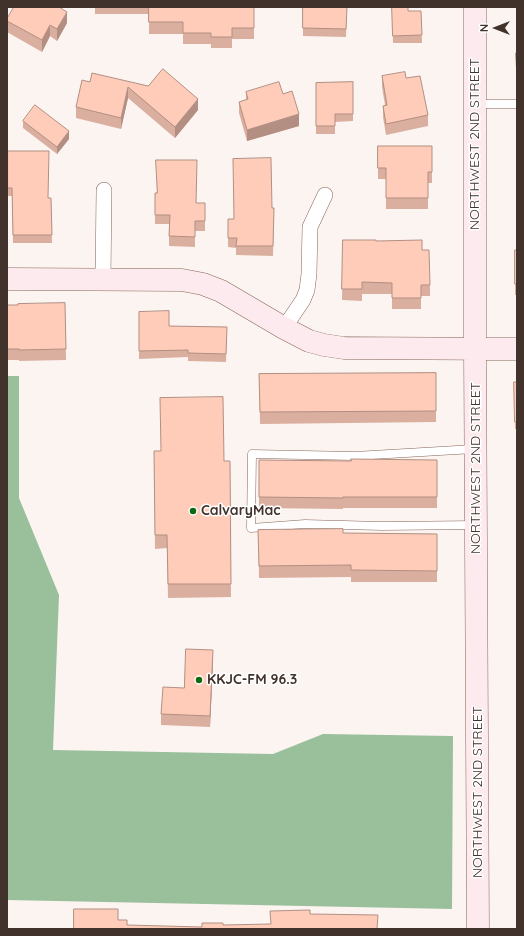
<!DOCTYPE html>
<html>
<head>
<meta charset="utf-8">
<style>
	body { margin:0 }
	#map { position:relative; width:524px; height:936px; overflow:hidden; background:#fcf4f1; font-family:Quicksand,sans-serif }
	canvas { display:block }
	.frame { position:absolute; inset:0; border:8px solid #41322c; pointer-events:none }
	.north { position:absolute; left:476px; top:8px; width:40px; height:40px; -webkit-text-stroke:3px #fff; paint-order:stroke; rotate:270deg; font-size:11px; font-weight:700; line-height:16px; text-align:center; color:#41322c }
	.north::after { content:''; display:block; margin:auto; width:14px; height:18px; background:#41322c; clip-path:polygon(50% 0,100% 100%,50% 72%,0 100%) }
</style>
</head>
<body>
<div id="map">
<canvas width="524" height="936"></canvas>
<div class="frame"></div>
<div class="north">N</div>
</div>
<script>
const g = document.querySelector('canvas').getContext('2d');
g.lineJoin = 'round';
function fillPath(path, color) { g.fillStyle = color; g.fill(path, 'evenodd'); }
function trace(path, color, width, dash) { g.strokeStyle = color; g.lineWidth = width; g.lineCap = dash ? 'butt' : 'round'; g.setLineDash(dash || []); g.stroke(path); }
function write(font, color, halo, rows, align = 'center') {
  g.font = font + ' Quicksand,sans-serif'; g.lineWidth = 3; g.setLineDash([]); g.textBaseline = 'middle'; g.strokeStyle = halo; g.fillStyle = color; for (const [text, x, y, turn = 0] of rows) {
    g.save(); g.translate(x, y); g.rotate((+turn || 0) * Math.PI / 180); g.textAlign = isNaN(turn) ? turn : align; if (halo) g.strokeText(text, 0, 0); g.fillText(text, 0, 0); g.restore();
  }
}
const forest = new Path2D(`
	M 7,376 L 19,376 L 19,498 L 59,595 L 53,750 L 273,754 L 323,734 L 453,736 L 452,909 L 7,900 Z`);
const lane = new Path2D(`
	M 476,104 L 517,104
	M 474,449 L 355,456 L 252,454 L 251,528 L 305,524 L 382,526 L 476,525`);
const street = new Path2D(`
	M 103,280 L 104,190
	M 284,328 L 303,300 L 307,290 L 309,274 L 310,227 L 325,195`);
const secondary = new Path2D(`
	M 475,7 L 475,349 L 478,929
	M 7,279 L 182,280 L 203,284 L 221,291 L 284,328 L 309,341 L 324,345 L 344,348 L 517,349`);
const wall = new Path2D(`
	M 95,7 L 254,7 L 254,39 L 232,39 L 232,48 L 211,48 L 211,44 L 183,44 L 183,34 L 149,34 L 149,14 L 95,14 Z
	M 303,7 L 347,7 L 346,37 L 303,36 Z
	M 392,7 L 408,11 L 421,11 L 422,43 L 393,43 Z
	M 7,19 L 67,23 L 57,41 L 50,36 L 42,52 L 7,32 Z
	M 92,73 L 198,110 L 175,138 L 128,98 L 121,129 L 76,118 L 76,107 L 90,82 Z
	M 382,76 L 406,78 L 428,115 L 428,126 L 386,135 L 383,117 L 383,106 L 385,105 L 382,87 Z
	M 353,82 L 353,121 L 335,122 L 335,134 L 316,134 L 316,83 Z
	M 246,92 L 299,126 L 247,141 L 239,113 L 239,102 L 246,100 Z
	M 23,121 L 69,139 L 57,154 L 23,128 Z
	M 378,146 L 432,146 L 432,183 L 428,183 L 428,209 L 386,209 L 386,179 L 378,179 Z
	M 8,151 L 48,198 L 51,198 L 52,243 L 13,243 L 12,196 L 8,196 Z
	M 197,169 L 196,203 L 205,203 L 205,231 L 195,231 L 195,247 L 169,246 L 169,224 L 155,224 L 155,193 L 156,193 Z
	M 272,208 L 274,208 L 273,256 L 236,255 L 236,248 L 228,247 L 228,219 L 234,219 Z
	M 343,240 L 376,241 L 422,250 L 430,285 L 430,296 L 421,296 L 421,309 L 392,309 L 392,294 L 362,294 L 362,301 L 342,300 Z
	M 515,250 L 517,250 L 517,295 L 515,295 Z
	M 65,303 L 66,360 L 19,361 L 19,360 L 7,360 L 7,305 L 18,305 Z
	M 139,312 L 169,326 L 227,327 L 226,362 L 188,361 L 188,357 L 139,359 Z
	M 436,373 L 436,422 L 260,424 L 259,374 Z
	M 514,382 L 517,382 L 517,429 L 515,429 Z
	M 154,451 L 224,461 L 230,461 L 231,597 L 168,598 L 167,548 L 155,549 Z
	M 259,460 L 351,461 L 437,460 L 437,508 L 343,508 L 343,509 L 259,508 Z
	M 258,530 L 343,533 L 437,534 L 437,582 L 351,582 L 351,577 L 259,578 Z
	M 213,661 L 210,727 L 161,725 L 161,714 L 184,688 Z`);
const shadedWall = new Path2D(`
	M 67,12 L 67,23 L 57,41 L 57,29 Z
	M 50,25 L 50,36 L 42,52 L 42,40 Z
	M 128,87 L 128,98 L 121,129 L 121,118 Z
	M 198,99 L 198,110 L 175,138 L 175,127 Z
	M 299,114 L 299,126 L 247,141 L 247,130 Z
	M 69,131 L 69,139 L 57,154 L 57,147 Z
	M 213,650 L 213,661 L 210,727 L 210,716 Z`);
const building = new Path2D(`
	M 14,7 L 59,7 L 67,12 L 57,29 L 50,25 L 42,40 L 7,21 L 7,19 Z
	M 149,7 L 254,7 L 254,28 L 232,28 L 232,37 L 211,37 L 211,33 L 183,33 L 183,22 L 149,22 Z
	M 303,7 L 347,7 L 346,29 L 303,28 Z
	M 392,7 L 408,7 L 408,11 L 421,11 L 422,35 L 393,36 Z
	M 516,53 L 517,53 L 517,77 Z
	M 163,69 L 198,99 L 175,127 L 128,87 L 121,118 L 76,107 L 82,80 L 90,82 L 92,73 L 148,86 Z
	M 405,72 L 406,78 L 420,76 L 428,115 L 386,124 L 383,106 L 387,105 L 382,76 Z
	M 279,82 L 283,94 L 292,91 L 299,114 L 247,130 L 239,102 L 248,99 L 246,92 Z
	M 353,82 L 353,114 L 335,114 L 335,126 L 316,126 L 316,83 Z
	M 35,105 L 69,131 L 57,147 L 23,121 Z
	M 378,146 L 432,146 L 432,172 L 428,172 L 428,198 L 386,198 L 386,168 L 378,168 Z
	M 8,151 L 49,151 L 48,198 L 51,198 L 52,235 L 13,235 L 12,188 L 8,188 Z
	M 271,158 L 272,208 L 274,208 L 273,246 L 236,246 L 237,238 L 228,238 L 228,219 L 234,219 L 233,159 Z
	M 156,160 L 197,160 L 196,203 L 205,203 L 205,221 L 195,221 L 195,237 L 169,236 L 170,215 L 155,215 L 155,193 L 157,193 Z
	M 343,240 L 376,240 L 376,241 L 422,240 L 422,250 L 429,250 L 430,285 L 421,285 L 421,298 L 392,298 L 392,283 L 362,282 L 362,289 L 342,289 Z
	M 515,250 L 517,250 L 517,284 L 515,284 Z
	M 65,303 L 66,349 L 19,350 L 19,349 L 7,349 L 7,305 L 18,305 L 18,304 Z
	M 169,311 L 169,326 L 227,327 L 226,354 L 188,353 L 188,350 L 139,351 L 139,312 Z
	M 436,373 L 436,411 L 260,412 L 259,374 Z
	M 514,382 L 517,382 L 517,422 L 515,422 Z
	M 223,397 L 224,461 L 230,461 L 231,584 L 168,584 L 167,535 L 155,535 L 154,451 L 161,451 L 160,398 Z
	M 351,459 L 437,460 L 437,497 L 343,497 L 343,498 L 259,497 L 259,460 L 351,461 Z
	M 343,529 L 343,533 L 437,534 L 437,571 L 351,570 L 351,565 L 259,566 L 258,530 Z
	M 186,649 L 213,650 L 210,716 L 161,714 L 163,687 L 184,688 Z
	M 74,909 L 118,909 L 118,920 L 127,920 L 127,925 L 202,927 L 202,923 L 223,923 L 223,925 L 271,924 L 270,911 L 310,910 L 310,914 L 378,915 L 377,929 L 74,929 Z`);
const markers = [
	[193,511,4,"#106910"],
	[199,680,4,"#106910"]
];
const streetNames = [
	["NORTHWEST 2ND STREET",475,144,-90],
	["NORTHWEST 2ND STREET",476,468,-90],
	["NORTHWEST 2ND STREET",478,792,-90]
];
const poiNames = [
	["CalvaryMac",201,511],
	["KKJC-FM 96.3",207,680]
];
fillPath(forest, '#9abf9b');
trace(lane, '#866558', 9);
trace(street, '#866558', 16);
trace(secondary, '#866558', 23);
trace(lane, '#fff', 8);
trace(street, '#fff', 15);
trace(secondary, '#fdeaee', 22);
fillPath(wall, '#dbaf9f');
fillPath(shadedWall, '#b28f82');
fillPath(building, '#ffccb9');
trace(building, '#b28f82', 1);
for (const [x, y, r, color] of markers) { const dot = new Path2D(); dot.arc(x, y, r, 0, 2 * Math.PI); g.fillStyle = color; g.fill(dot); trace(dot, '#fff', 1.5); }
write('14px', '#41322c', '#fff', streetNames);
write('bold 14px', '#41322c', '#fff', poiNames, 'left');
</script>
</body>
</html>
